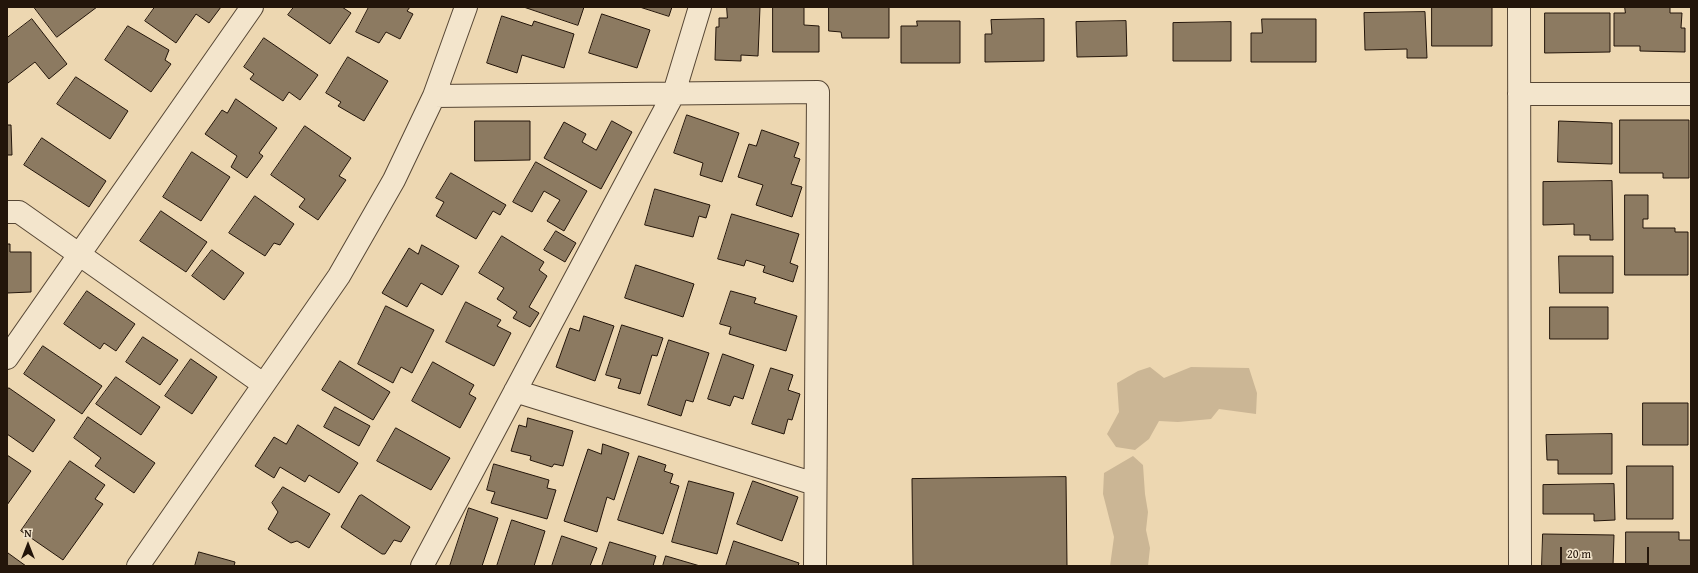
<!DOCTYPE html>
<html>
<head>
<meta charset="utf-8">
<style>
	body { margin:0 }
	#map { position:relative; width:1698px; height:573px; overflow:hidden; background:#edd7b1; font-family:"Gentium Book Plus",serif }
	canvas { display:block }
	.frame { position:absolute; inset:0; border:8px solid #23150a; pointer-events:none }
	.north { position:absolute; left:8px; top:525px; width:40px; height:40px; -webkit-text-stroke:3px #f3e5cc; paint-order:stroke; rotate:0deg; font-size:11px; font-weight:700; line-height:16px; text-align:center; color:#23150a }
	.north::after { content:''; display:block; margin:auto; width:14px; height:18px; background:#23150a; clip-path:polygon(50% 0,100% 100%,50% 72%,0 100%) }
	.scale { position:absolute; left:1560px; top:547px; width:89px; height:18px; box-sizing:border-box; border:2px solid #23150a; border-top:0; padding-left:5px; font-size:12px; line-height:14px; white-space:nowrap; color:#23150a; -webkit-text-stroke:3px #f3e5cc; paint-order:stroke }
</style>
</head>
<body>
<div id="map">
<canvas width="1698" height="573"></canvas>
<div class="frame"></div>
<div class="north">N</div>
<div class="scale">20 m</div>
</div>
<script>
const g = document.querySelector('canvas').getContext('2d');
g.lineJoin = 'round';
function fillPath(path, color) { g.fillStyle = color; g.fill(path, 'evenodd'); }
function trace(path, color, width, dash) { g.strokeStyle = color; g.lineWidth = width; g.lineCap = dash ? 'butt' : 'round'; g.setLineDash(dash || []); g.stroke(path); }
const green = new Path2D(`
	M 1150,367 L 1164,378 L 1191,367 L 1249,368 L 1257,393 L 1256,414 L 1219,409 L 1211,419 L 1178,422 L 1159,421 L 1149,439 L 1135,450 L 1116,447 L 1107,434 L 1119,412 L 1117,383 L 1138,371 Z
	M 1133,456 L 1143,465 L 1145,494 L 1148,512 L 1146,530 L 1150,548 L 1148,566 L 1110,566 L 1114,537 L 1103,494 L 1104,473 Z`);
const building = new Path2D(`
	M 34,7 L 97,7 L 57,37 Z
	M 155,7 L 221,7 L 209,23 L 196,14 L 176,43 L 145,21 Z
	M 294,7 L 342,7 L 351,13 L 330,44 L 288,15 Z
	M 369,7 L 410,7 L 407,11 L 413,14 L 400,39 L 386,32 L 379,43 L 356,32 Z
	M 524,7 L 584,7 L 578,25 Z
	M 640,7 L 672,7 L 669,16 Z
	M 727,7 L 760,7 L 758,56 L 741,55 L 741,61 L 715,60 L 716,27 L 719,27 L 719,18 L 727,18 Z
	M 773,7 L 804,7 L 804,25 L 819,26 L 819,52 L 773,52 Z
	M 829,7 L 889,7 L 889,38 L 842,38 L 841,32 L 829,31 Z
	M 1432,7 L 1492,7 L 1492,46 L 1432,46 Z
	M 1625,7 L 1670,7 L 1670,13 L 1682,13 L 1681,28 L 1685,28 L 1685,52 L 1640,51 L 1640,46 L 1614,46 L 1614,13 L 1625,13 Z
	M 1425,12 L 1427,58 L 1407,58 L 1407,49 L 1365,50 L 1364,13 Z
	M 1545,13 L 1610,13 L 1610,52 L 1545,53 Z
	M 602,14 L 650,30 L 637,68 L 589,53 Z
	M 502,16 L 532,26 L 534,21 L 574,34 L 564,68 L 522,55 L 517,73 L 487,63 Z
	M 32,19 L 67,64 L 49,79 L 35,62 L 8,83 L 7,81 L 7,38 Z
	M 1044,19 L 1044,61 L 985,62 L 985,34 L 992,34 L 991,20 Z
	M 1262,19 L 1316,19 L 1316,62 L 1251,62 L 1251,33 L 1262,33 Z
	M 917,21 L 960,21 L 960,63 L 901,63 L 901,26 L 917,26 Z
	M 1126,21 L 1127,56 L 1077,57 L 1076,22 Z
	M 1231,22 L 1231,61 L 1173,61 L 1173,23 Z
	M 128,26 L 169,50 L 165,60 L 171,64 L 151,92 L 105,60 Z
	M 264,38 L 318,75 L 300,100 L 289,92 L 283,101 L 250,79 L 254,74 L 244,67 Z
	M 348,57 L 388,81 L 364,121 L 338,106 L 341,102 L 326,93 Z
	M 76,77 L 128,111 L 110,139 L 57,104 Z
	M 236,99 L 277,128 L 259,153 L 263,156 L 247,178 L 231,167 L 237,156 L 205,134 L 222,110 L 227,113 Z
	M 687,115 L 739,133 L 722,182 L 700,175 L 703,163 L 674,153 Z
	M 1620,120 L 1689,120 L 1689,178 L 1663,178 L 1663,173 L 1620,173 Z
	M 475,121 L 530,121 L 530,160 L 475,161 Z
	M 612,121 L 632,132 L 601,189 L 544,158 L 564,122 L 586,134 L 582,142 L 596,150 Z
	M 1559,121 L 1612,123 L 1612,164 L 1558,162 Z
	M 7,125 L 11,125 L 12,155 L 7,155 Z
	M 305,126 L 351,158 L 339,176 L 346,180 L 318,220 L 299,207 L 305,199 L 271,175 Z
	M 762,130 L 799,143 L 794,157 L 800,159 L 791,184 L 802,187 L 792,217 L 756,205 L 763,185 L 738,177 L 749,144 L 756,146 Z
	M 42,138 L 106,181 L 89,207 L 24,165 Z
	M 192,152 L 230,177 L 201,221 L 163,197 Z
	M 536,162 L 587,191 L 564,231 L 547,221 L 560,200 L 544,191 L 532,212 L 513,202 Z
	M 451,173 L 506,205 L 500,215 L 493,211 L 476,239 L 436,216 L 444,202 L 436,198 Z
	M 1612,181 L 1613,240 L 1590,240 L 1590,235 L 1574,235 L 1574,224 L 1543,225 L 1543,182 Z
	M 655,189 L 710,205 L 706,218 L 699,216 L 693,237 L 645,225 Z
	M 1625,195 L 1648,195 L 1648,219 L 1643,219 L 1643,228 L 1675,228 L 1675,232 L 1688,232 L 1688,275 L 1625,275 Z
	M 255,196 L 294,224 L 280,245 L 274,243 L 265,256 L 229,233 Z
	M 161,211 L 207,242 L 186,272 L 140,241 Z
	M 732,214 L 799,234 L 790,263 L 798,266 L 793,282 L 763,272 L 765,266 L 746,260 L 744,266 L 718,259 Z
	M 556,231 L 576,243 L 565,262 L 544,250 Z
	M 502,236 L 544,262 L 539,270 L 547,276 L 529,307 L 539,313 L 530,327 L 513,318 L 517,312 L 497,299 L 504,288 L 479,273 Z
	M 7,244 L 10,244 L 10,252 L 31,252 L 31,292 L 7,293 Z
	M 422,245 L 459,266 L 442,295 L 421,283 L 407,307 L 382,293 L 409,248 L 418,254 Z
	M 212,250 L 244,273 L 224,300 L 192,276 Z
	M 1559,256 L 1613,256 L 1613,293 L 1560,293 Z
	M 636,265 L 694,284 L 683,317 L 625,298 Z
	M 87,291 L 135,324 L 116,351 L 104,343 L 100,349 L 64,324 Z
	M 731,291 L 756,298 L 754,303 L 797,316 L 786,351 L 729,334 L 731,327 L 720,324 Z
	M 466,302 L 501,320 L 497,326 L 511,333 L 494,366 L 446,342 Z
	M 386,306 L 434,330 L 412,373 L 401,367 L 393,383 L 358,364 Z
	M 1550,307 L 1608,307 L 1608,339 L 1550,339 Z
	M 584,316 L 614,326 L 595,381 L 556,367 L 570,328 L 579,331 Z
	M 622,325 L 663,338 L 657,356 L 652,355 L 640,394 L 618,388 L 621,379 L 606,375 Z
	M 143,337 L 178,360 L 160,385 L 126,362 Z
	M 669,340 L 709,353 L 693,402 L 686,400 L 681,416 L 648,405 Z
	M 43,346 L 102,386 L 82,414 L 24,374 Z
	M 723,354 L 754,365 L 743,399 L 734,396 L 730,406 L 708,399 Z
	M 191,359 L 217,377 L 192,414 L 165,396 Z
	M 340,361 L 390,392 L 373,420 L 322,390 Z
	M 433,362 L 474,385 L 469,394 L 476,398 L 460,428 L 412,401 Z
	M 771,368 L 793,375 L 788,390 L 800,394 L 792,420 L 788,419 L 784,434 L 752,424 Z
	M 116,377 L 160,407 L 141,435 L 96,404 Z
	M 9,388 L 55,420 L 33,452 L 7,434 L 7,391 Z
	M 1643,403 L 1688,403 L 1688,445 L 1643,445 Z
	M 335,407 L 370,426 L 359,446 L 324,427 Z
	M 88,417 L 155,463 L 134,493 L 95,466 L 101,458 L 74,438 Z
	M 528,418 L 573,431 L 563,466 L 554,464 L 552,467 L 530,460 L 531,456 L 511,451 L 519,425 L 526,427 Z
	M 298,425 L 358,463 L 339,493 L 309,475 L 305,482 L 280,467 L 274,478 L 255,466 L 274,437 L 286,444 Z
	M 396,428 L 450,458 L 431,490 L 377,461 Z
	M 1612,434 L 1612,474 L 1558,474 L 1558,460 L 1547,460 L 1546,435 Z
	M 603,444 L 629,453 L 614,500 L 607,497 L 597,532 L 564,521 L 588,449 L 601,454 Z
	M 7,455 L 31,471 L 7,505 Z
	M 639,456 L 666,465 L 664,471 L 673,474 L 670,483 L 679,486 L 663,534 L 618,520 Z
	M 70,461 L 105,485 L 95,499 L 103,504 L 63,560 L 21,531 Z
	M 494,464 L 549,480 L 547,488 L 556,490 L 547,519 L 491,503 L 495,492 L 487,490 Z
	M 1627,466 L 1673,466 L 1673,519 L 1627,519 Z
	M 1066,477 L 1067,566 L 913,566 L 912,479 Z
	M 689,481 L 734,493 L 717,554 L 672,542 Z
	M 753,481 L 798,497 L 782,541 L 737,524 Z
	M 1614,484 L 1615,520 L 1594,521 L 1594,514 L 1543,514 L 1543,485 Z
	M 283,487 L 330,514 L 309,548 L 297,541 L 291,543 L 268,529 L 278,512 L 272,503 Z
	M 362,495 L 410,527 L 401,542 L 394,540 L 385,554 L 382,554 L 341,527 L 359,496 Z
	M 469,508 L 498,518 L 482,566 L 450,566 Z
	M 512,520 L 545,531 L 534,566 L 497,566 Z
	M 1626,532 L 1679,532 L 1679,540 L 1691,540 L 1691,566 L 1626,566 Z
	M 1543,534 L 1614,535 L 1613,566 L 1542,566 Z
	M 562,536 L 597,548 L 590,566 L 552,566 Z
	M 734,541 L 799,563 L 798,566 L 726,566 Z
	M 610,542 L 656,556 L 653,566 L 602,566 Z
	M 199,552 L 235,562 L 234,566 L 195,566 Z
	M 8,553 L 26,566 L 7,566 Z
	M 666,556 L 700,566 L 663,566 Z`);
const minor = new Path2D(`
	M 1519,7 L 1520,566
	M 1519,94 L 1691,94
	M 434,96 L 818,92 L 815,566
	M 7,212 L 19,212 L 263,384
	M 7,358 L 252,7
	M 515,391 L 815,484
	M 138,566 L 339,276 L 394,180 L 434,96 L 466,7
	M 422,566 L 674,93 L 700,7`);
fillPath(green, '#cbb695');
fillPath(building, '#8c7a61');
trace(building, '#23150a', 1);
trace(minor, '#564634', 24);
trace(minor, '#f3e5cc', 22);
</script>
</body>
</html>
